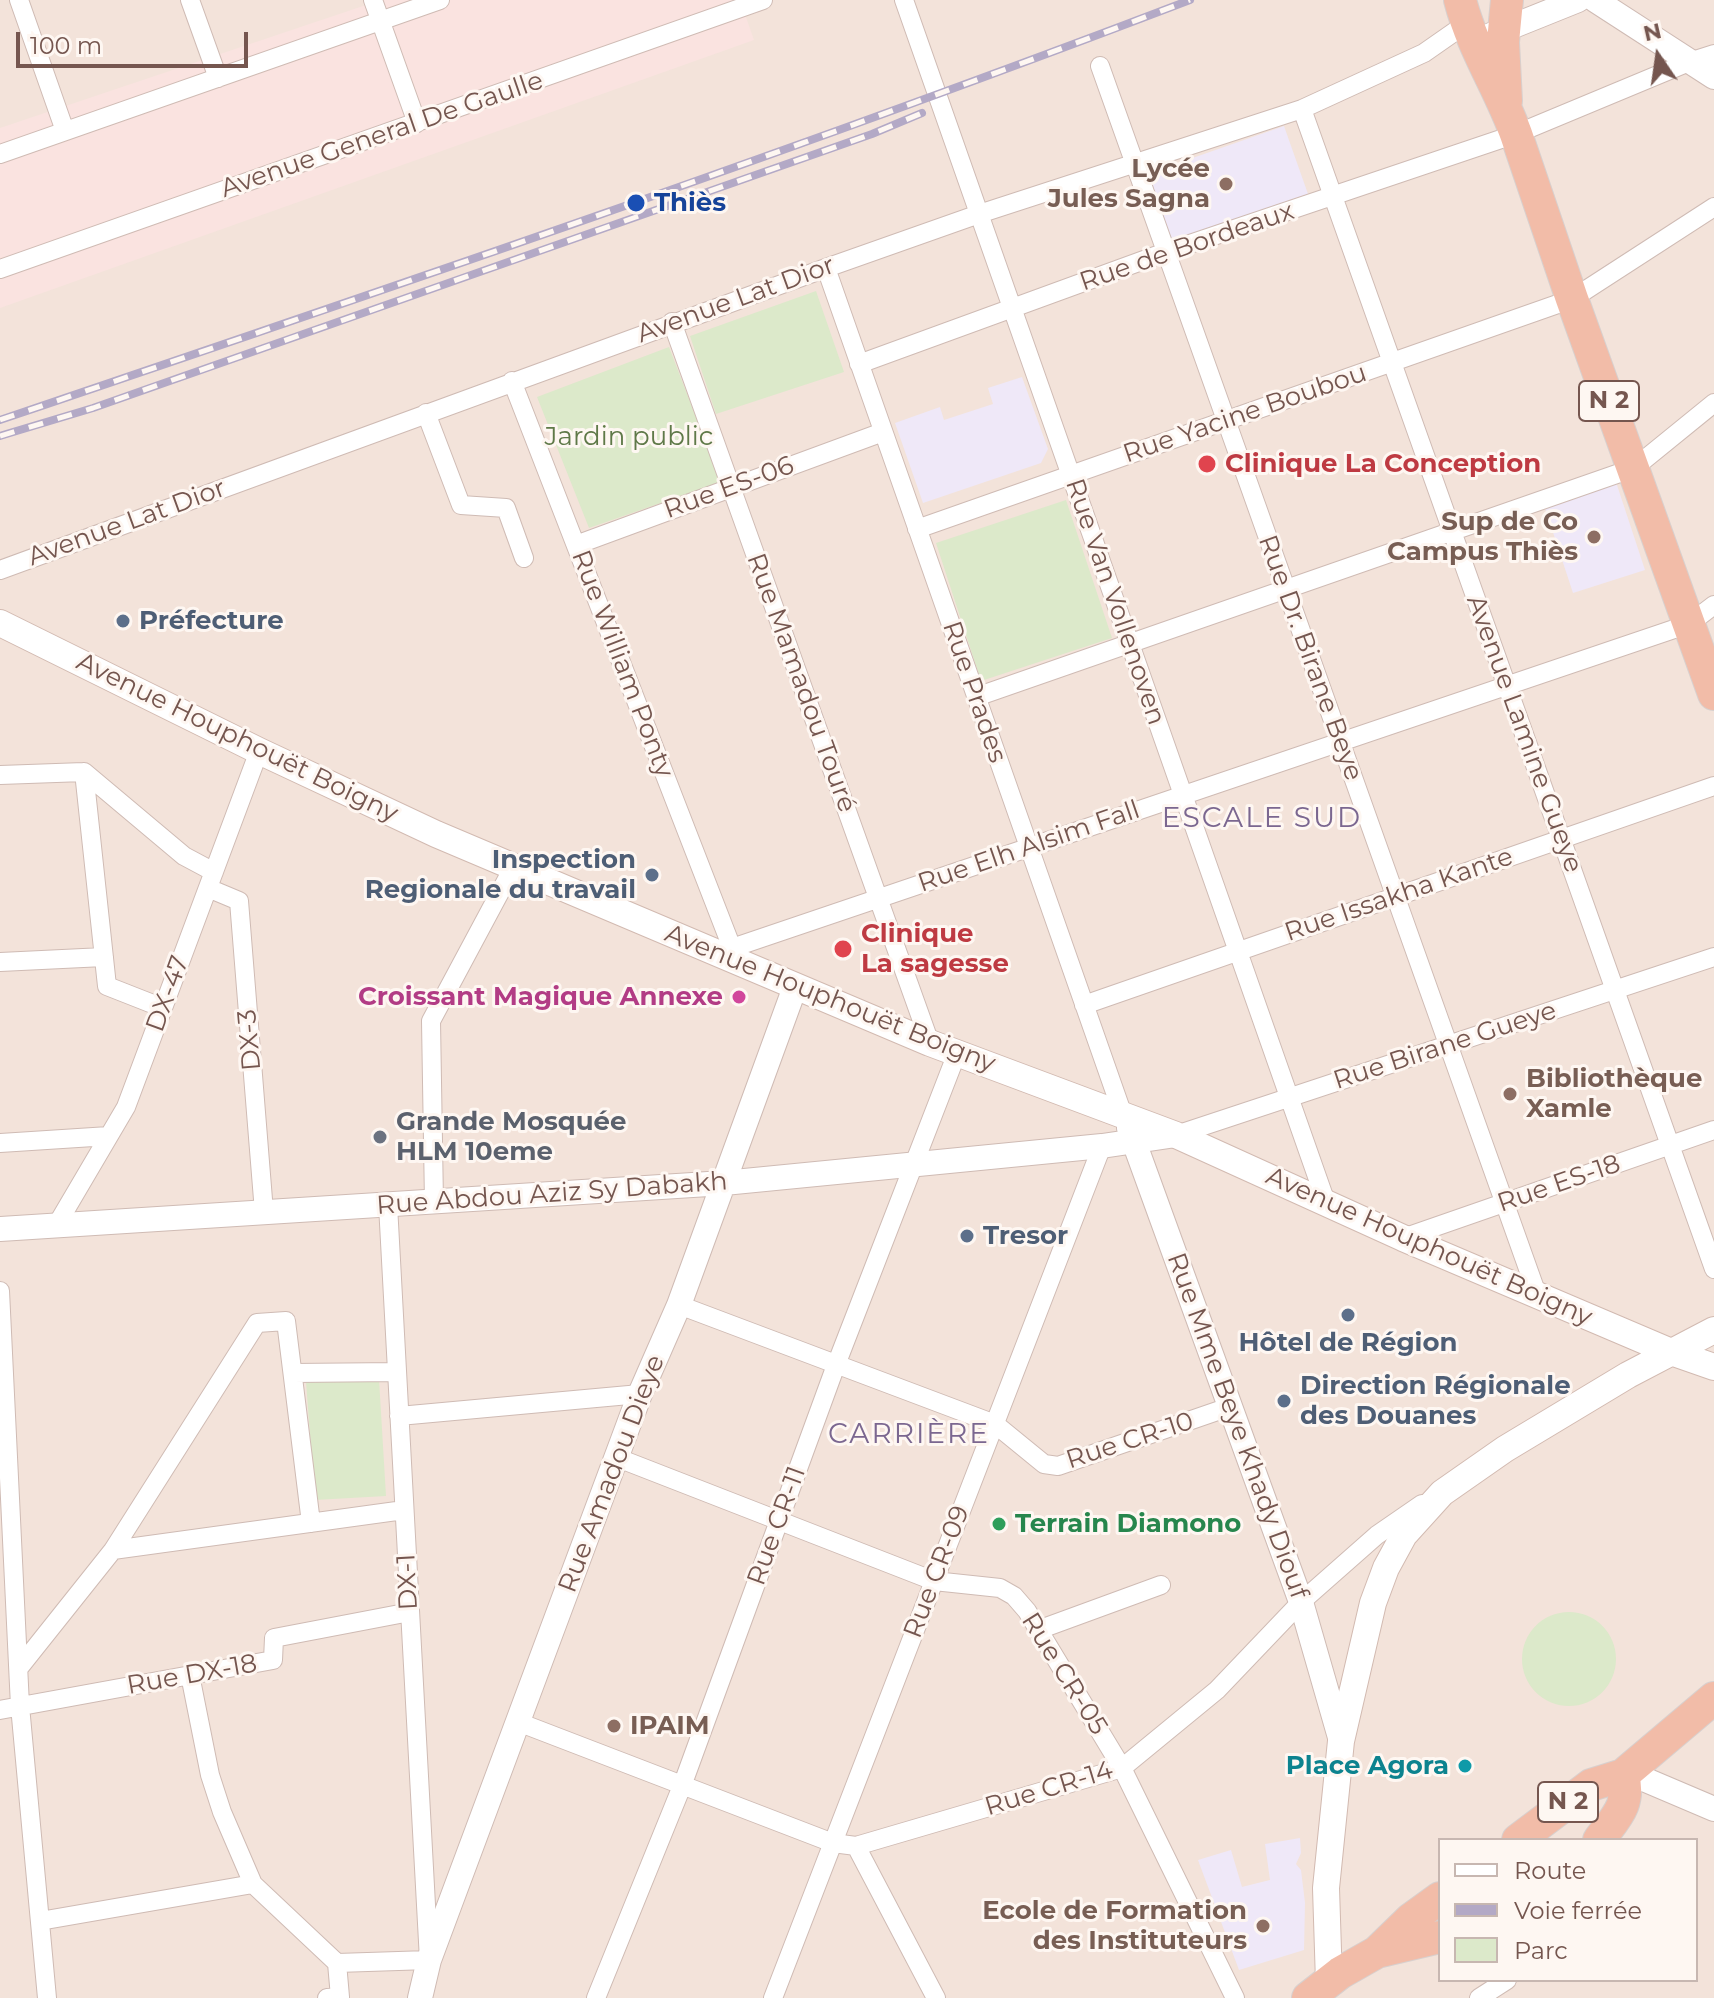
<!DOCTYPE html>
<html>
<head>
<meta charset="utf-8">
<style>
	body { margin:0 }
	#map { position:relative; width:1714px; height:1998px; overflow:hidden; background:#fbf2eb; font-family:Montserrat,sans-serif }
	canvas { display:block }
	.legend { position:absolute; left:1438px; top:1838px; width:260px; height:144px; box-sizing:border-box; background:#fef7f2; border:2px solid #c7b7b1; margin:0; padding:10px 14px; list-style:none; font-size:24px; color:#75564f }
	.legend li { display:flex; align-items:center; gap:16px; height:40px }
	.legend b { width:40px; border:2px solid #c7b7b1 }
	.north { position:absolute; left:1618px; top:16px; width:80px; height:80px; -webkit-text-stroke:6px #fef7f2; paint-order:stroke; rotate:347deg; font-size:22px; font-weight:700; line-height:32px; text-align:center; color:#75564f }
	.north::after { content:''; display:block; margin:auto; width:28px; height:36px; background:#75564f; clip-path:polygon(50% 0,100% 100%,50% 72%,0 100%) }
	.scale { position:absolute; left:16px; top:32px; width:232px; height:36px; box-sizing:border-box; border:4px solid #75564f; border-top:0; padding-left:10px; font-size:24px; line-height:28px; white-space:nowrap; color:#75564f; -webkit-text-stroke:6px #fef7f2; paint-order:stroke }
</style>
</head>
<body>
<div id="map">
<canvas width="1714" height="1998"></canvas>
<ul class="legend">
<li><b style="height:10px;background:#fff"></b>Route</li>
<li><b style="height:10px;background:#b3a9c6"></b>Voie ferrée</li>
<li><b style="height:22px;background:#dce9ca"></b>Parc</li>
</ul>
<div class="north">N</div>
<div class="scale">100 m</div>
</div>
<script>
const g = document.querySelector('canvas').getContext('2d');
g.lineJoin = 'round';
function fillPath(path, color) { g.fillStyle = color; g.fill(path, 'evenodd'); }
function trace(path, color, width, dash) { g.strokeStyle = color; g.lineWidth = width; g.lineCap = dash ? 'butt' : 'round'; g.setLineDash(dash || []); g.stroke(path); }
function write(font, color, halo, rows, align = 'center') {
  g.font = font + ' Montserrat,sans-serif'; g.lineWidth = 6; g.setLineDash([]); g.textBaseline = 'middle'; g.strokeStyle = halo; g.fillStyle = color; for (const [text, x, y, turn = 0] of rows) {
    g.save(); g.translate(x, y); g.rotate((+turn || 0) * Math.PI / 180); g.textAlign = isNaN(turn) ? turn : align; if (halo) g.strokeText(text, 0, 0); g.fillText(text, 0, 0); g.restore();
  }
}
const residential = new Path2D(`
	M 0,0 L 1714,0 L 1714,1998 L 0,1998 ZM 1440,1840 L 1696,1840 L 1696,1980 L 1440,1980 Z`);
const commercial = new Path2D(`
	M 381,0 L 740,0 L 754,40 L 0,308 L 0,128 Z`);
const education = new Path2D(`
	M 1284,126 L 1308,194 L 1168,242 L 1144,175 Z
	M 1022,377 L 1048,449 L 1041,463 L 923,503 L 895,423 L 940,407 L 944,420 L 993,404 L 988,388 Z
	M 1616,482 L 1645,570 L 1573,593 L 1544,505 Z
	M 1300,1838 L 1301,1853 L 1296,1864 L 1301,1870 L 1305,1903 L 1304,1950 L 1239,1970 L 1198,1860 L 1231,1850 L 1242,1887 L 1270,1880 L 1265,1844 Z`);
const green = new Path2D(`
	M 816,291 L 844,372 L 716,414 L 690,336 Z
	M 669,347 L 721,482 L 589,528 L 537,397 Z
	M 1066,500 L 1112,638 L 981,681 L 936,543 Z
	M 379,1379 L 386,1496 L 315,1500 L 306,1382 Z
	M1522 1659a47 47 0 1 1 94 0a47 47 0 1 1-94 0Z`);
const minor = new Path2D(`
	M 19,0 L 65,131
	M 190,0 L 218,78
	M 373,0 L 417,123
	M 904,0 L 1327,1205
	M 1100,66 L 1537,1294
	M 1302,109 L 1714,1269
	M 0,154 L 440,0
	M 826,268 L 1123,1115
	M 0,269 L 763,0
	M 672,322 L 930,1043
	M 859,364 L 1166,252 L 1516,134 L 1689,62 L 1714,54
	M 512,381 L 732,948
	M 426,413 L 461,505 L 506,508 L 524,558
	M 917,529 L 1572,299 L 1714,207
	M 576,545 L 883,432
	M 0,570 L 826,268 L 979,214 L 1302,109 L 1424,53 L 1467,23
	M 976,697 L 1634,468 L 1714,403
	M 84,772 L 107,986 L 163,1008
	M 0,775 L 84,772 L 184,856 L 214,872
	M 208,888 L 239,901 L 264,1212
	M 732,948 L 1689,624 L 1714,605
	M 0,962 L 104,957
	M 1084,1005 L 1714,786
	M 1176,1135 L 1714,957
	M 0,1143 L 109,1136
	M 434,1203 L 431,1021 L 514,866
	M 56,1226 L 126,1107 L 259,751
	M 1403,1238 L 1714,1130
	M 0,1291 L 20,1706 L 47,1998
	M 679,1305 L 995,1424 L 1044,1464 L 1058,1466 L 1229,1407
	M 293,1373 L 397,1372
	M 399,1416 L 640,1394
	M 618,1458 L 934,1581 L 1000,1588 L 1014,1596 L 1027,1611 L 1122,1768 L 1235,1998
	M 113,1550 L 404,1510
	M 1038,1630 L 1161,1585
	M 19,1668 L 113,1550 L 257,1323 L 286,1321 L 311,1523
	M 190,1675 L 210,1775 L 222,1812 L 253,1884
	M 0,1710 L 273,1660 L 274,1638 L 410,1612
	M 518,1722 L 833,1843 L 856,1846 L 1122,1768 L 1217,1690 L 1301,1602 L 1377,1535 L 1422,1504
	M 856,1846 L 936,1998
	M 40,1921 L 253,1884 L 337,1963 L 340,1997 L 327,1998
	M 337,1963 L 429,1960 L 388,1205
	M 596,1998 L 682,1786 L 836,1365 L 957,1053
	M 773,1998 L 1102,1146
	M 1479,1998 L 1507,1980`);
const tertiary = new Path2D(`
	M 1595,0 L 1714,77
	M 1491,35 L 1578,0
	M 1129,1128 L 1301,1602 L 1341,1741
	M 0,1229 L 724,1183 L 1102,1146 L 1176,1135
	M 1627,1772 L 1714,1809
	M 420,1998 L 429,1960 L 640,1394 L 679,1305 L 795,987`);
const secondary = new Path2D(`
	M 0,623 L 259,751 L 436,834 L 930,1043 L 1176,1135 L 1403,1238 L 1671,1352 L 1714,1367
	M 1329,1982 L 1326,1888 L 1341,1741 L 1373,1603 L 1386,1568 L 1404,1535 L 1442,1493 L 1505,1449 L 1628,1375 L 1714,1330`);
const trunk = new Path2D(`
	M 1460,0 C 1473,50 1499,87 1516,134 L 1572,299 L 1714,694
	M 1506,101 L 1503,42 L 1507,0
	M 1518,1840 L 1591,1785 L 1623,1775 L 1714,1698
	M 1599,1840 C 1616,1817 1631,1805 1623,1775
	M 1377,1952 L 1440,1937
	M 1308,1998 L 1340,1973 L 1377,1952 L 1411,1919 L 1440,1898`);
const rail = new Path2D(`
	M 0,420 C 399,285 797,150 1190,0
	M 0,436 L 93,408 L 872,134 L 922,113`);
const markers = [
	[1226,184,8,"#8d6e63"],
	[636,203,10,"#1a4fb4"],
	[1207,464,10,"#e0444e"],
	[1594,537,8,"#8d6e63"],
	[123,621,8,"#5c6f8a"],
	[652,875,8,"#5c6f8a"],
	[843,949,10,"#e0444e"],
	[739,997,8,"#d1479c"],
	[1510,1094,8,"#8d6e63"],
	[380,1137,8,"#6b7280"],
	[967,1236,8,"#5c6f8a"],
	[1348,1315,8,"#5c6f8a"],
	[1284,1401,8,"#5c6f8a"],
	[999,1524,8,"#2e9e5b"],
	[614,1726,8,"#8d6e63"],
	[1465,1766,8,"#0f9aa8"],
	[1263,1926,8,"#8d6e63"]
];
const shields = [
	[1609,401,60],
	[1568,1802,60]
];
const shieldNames = [
	["N 2",1609,401],
	["N 2",1568,1802]
];
const streetNames = [
	["Avenue General De Gaulle",382,135,-19],
	["Rue de Bordeaux",1187,247,-19],
	["Avenue Lat Dior",736,300,-20],
	["Rue Yacine Boubou",1245,414,-19],
	["Rue ES-06",729,488,-20],
	["Avenue Lat Dior",127,523,-20],
	["Rue Van Vollenoven",1115,602,71],
	["Rue Dr. Birane Beye",1310,658,70],
	["Rue William Ponty",622,664,69],
	["Rue Mamadou Touré",801,683,70],
	["Rue Prades",974,692,71],
	["Avenue Lamine Gueye",1524,734,70],
	["Avenue Houphouët Boigny",237,738,26],
	["Rue Elh Alsim Fall",1029,847,-19],
	["Rue Issakha Kante",1399,895,-19],
	["DX-47",168,994,-70],
	["Avenue Houphouët Boigny",830,999,22],
	["DX-3",250,1040,-95],
	["Rue Birane Gueye",1445,1046,-18],
	["Rue ES-18",1559,1184,-19],
	["Rue Abdou Aziz Sy Dabakh",552,1194,-4],
	["Avenue Houphouët Boigny",1429,1247,24],
	["Rue Mme Beye Khady Diouf",1237,1426,70],
	["Rue CR-10",1130,1441,-18],
	["Rue Amadou Dieye",612,1474,-69],
	["Rue CR-11",777,1526,-70],
	["Rue CR-09",937,1572,-69],
	["DX-1",408,1582,-93],
	["Rue CR-05",1064,1674,58],
	["Rue DX-18",192,1675,-10],
	["Rue CR-14",1049,1789,-17]
];
const educationNames = [
	["Lycée",1210,169],
	["Jules Sagna",1210,199],
	["Sup de Co",1578,522],
	["Campus Thiès",1578,552],
	["Bibliothèque",1526,1079,"left"],
	["Xamle",1526,1109,"left"],
	["IPAIM",630,1726,"left"],
	["Ecole de Formation",1247,1911],
	["des Instituteurs",1247,1941]
];
const transitNames = [
	["Thiès",654,203]
];
const parkNames = [
	["Jardin public",629,437]
];
const healthNames = [
	["Clinique La Conception",1225,464],
	["Clinique",861,934],
	["La sagesse",861,964]
];
const serviceNames = [
	["Préfecture",139,621],
	["Inspection",636,860,"right"],
	["Regionale du travail",636,890,"right"],
	["Tresor",983,1236],
	["Hôtel de Région",1348,1343,"center"],
	["Direction Régionale",1300,1386],
	["des Douanes",1300,1416]
];
const hotelNames = [
	["Croissant Magique Annexe",723,997]
];
const worshipNames = [
	["Grande Mosquée",396,1122],
	["HLM 10eme",396,1152]
];
const leisureNames = [
	["Terrain Diamono",1015,1524]
];
const cultureNames = [
	["Place Agora",1449,1766]
];
const neighbourhoodNames = [
	["ESCALE SUD",1262,819],
	["CARRIÈRE",909,1435]
];
fillPath(residential, '#f3e3da');
fillPath(commercial, '#fae3e0');
fillPath(education, '#efe8f8');
fillPath(green, '#dce9ca');
trace(minor, '#cfbbb4', 20);
trace(tertiary, '#cfbbb4', 26);
trace(secondary, '#d2bab1', 28);
trace(trunk, '#d8d0ce', 34);
trace(minor, '#fff', 18);
trace(tertiary, '#fff', 24);
trace(secondary, '#fff', 26);
trace(trunk, '#f2bca8', 32);
trace(rail, '#b3a9c6', 8);
trace(rail, '#fef7f2', 5, [15]);
for (const [x, y, r, color] of markers) { const dot = new Path2D(); dot.arc(x, y, r, 0, 2 * Math.PI); g.fillStyle = color; g.fill(dot); trace(dot, '#fef7f2', 3); }
for (const [x, y, w] of shields) { const box = new Path2D(); box.roundRect(x - w / 2, y - 20, w, 40, 6); g.fillStyle = '#fef7f2'; g.fill(box); trace(box, '#75564f', 2); }
write('bold 24px', '#75564f', null, shieldNames);
write('26px', '#75564f', '#fef7f2', streetNames);
write('bold 26px', '#785e54', '#fef7f2', educationNames, 'right');
write('bold 26px', '#164399', '#fef7f2', transitNames, 'left');
write('26px', '#5f7948', '#fef7f2', parkNames);
write('bold 26px', '#be3a42', '#fef7f2', healthNames, 'left');
write('bold 26px', '#4e5e75', '#fef7f2', serviceNames, 'left');
write('bold 26px', '#b23c85', '#fef7f2', hotelNames, 'right');
write('bold 26px', '#5b616d', '#fef7f2', worshipNames, 'left');
write('bold 26px', '#27864d', '#fef7f2', leisureNames, 'left');
write('bold 26px', '#0d838f', '#fef7f2', cultureNames, 'right');
g.letterSpacing = '2px';
write('28px', '#7b6790', '#fef7f2', neighbourhoodNames);
g.letterSpacing = '0px';
</script>
</body>
</html>
